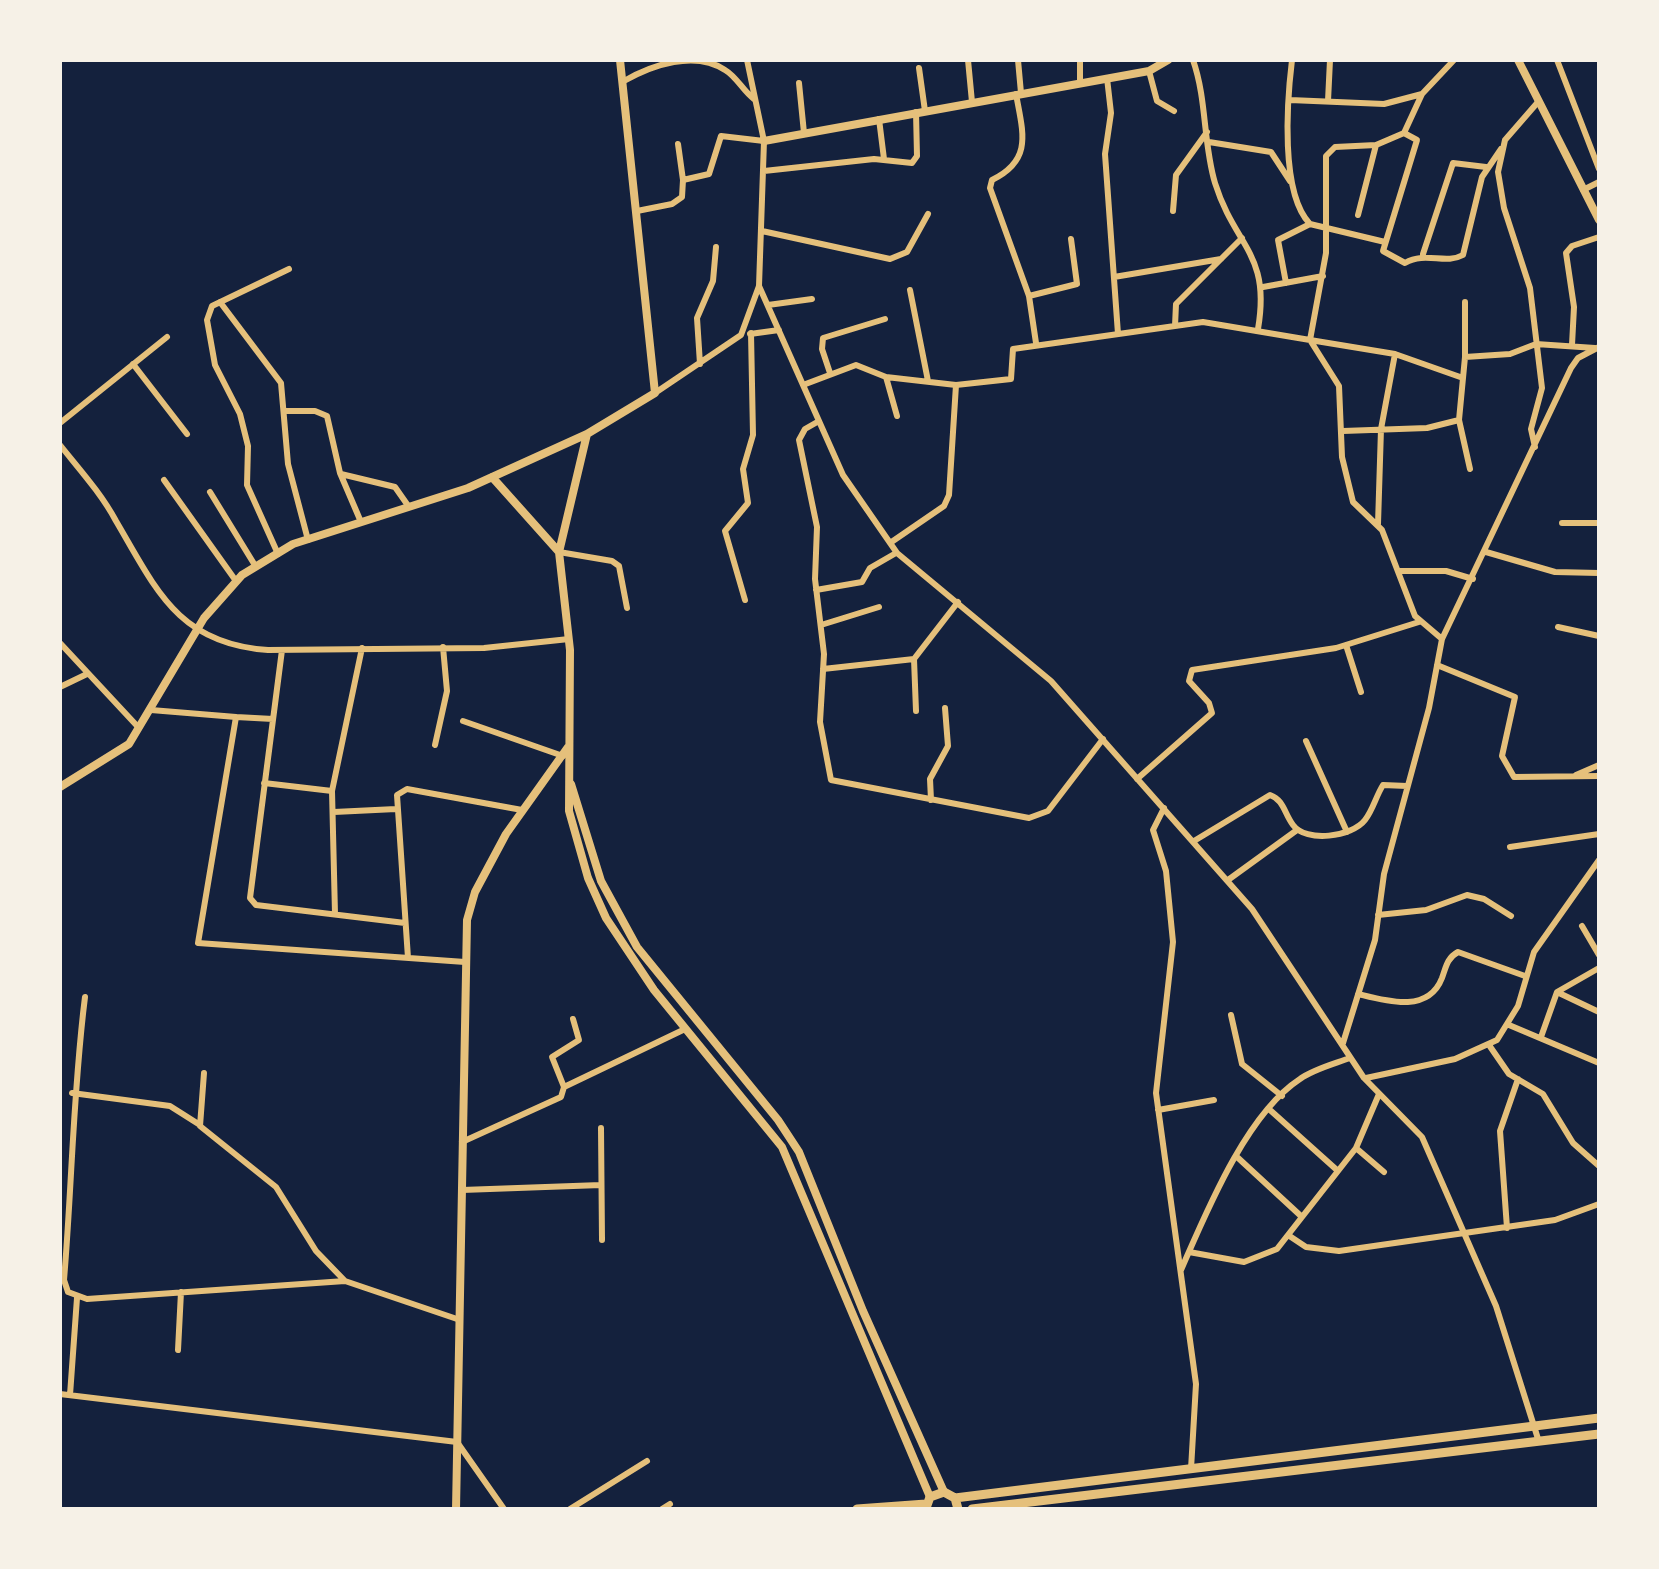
<!DOCTYPE html>
<html>
<head>
<meta charset="utf-8">
<style>
	body { margin:0 }
	#map { position:relative; width:1659px; height:1569px; overflow:hidden; background:#14213d; font-family:"Times New Roman",serif }
	canvas { display:block }
	.frame { position:absolute; inset:0; border:62px solid #f6f1e7; pointer-events:none }
</style>
</head>
<body>
<div id="map">
<canvas width="1659" height="1569"></canvas>
<div class="frame"></div>
</div>
<script>
const g = document.querySelector('canvas').getContext('2d');
g.lineJoin = 'round';
function trace(path, color, width, dash) { g.strokeStyle = color; g.lineWidth = width; g.lineCap = dash ? 'butt' : 'round'; g.setLineDash(dash || []); g.stroke(path); }
const minor = new Path2D(`
	M 968,60 L 972,102
	M 1018,60 L 1021,93
	M 1080,60 L 1080,83
	M 1193,60 C 1207,100 1203,143 1215,183 C 1235,247 1271,253 1258,329
	M 1292,60 C 1287,101 1280,193 1310,224 L 1385,242
	M 1557,60 L 1599,169
	M 919,68 L 925,111
	M 1149,71 L 1157,101 L 1174,111
	M 1107,78 L 1111,113 L 1105,154 L 1118,334
	M 624,81 C 652,65 695,50 725,70 C 737,77 743,91 754,99
	M 799,83 L 804,133
	M 1016,94 C 1023,133 1033,160 992,180 L 990,188 L 1029,296 L 1036,343
	M 1290,100 L 1384,104 L 1422,94
	M 1328,101 L 1330,60
	M 879,119 L 884,159
	M 1404,133 L 1422,94 L 1454,60
	M 1209,142 L 1271,152 L 1290,181
	M 678,144 L 683,180
	M 764,171 L 874,159 L 912,163 L 917,156 L 916,112
	M 1583,190 L 1599,182
	M 637,211 L 672,204 L 682,197 L 683,180 L 709,174 L 721,136 L 764,141
	M 1173,211 L 1176,175 L 1207,132
	M 1358,215 L 1376,145
	M 762,231 L 890,259 L 907,252 L 928,214
	M 1423,254 L 1453,163 L 1486,167
	M 1114,277 L 1221,259
	M 1286,283 L 1278,240 L 1310,224
	M 759,286 L 843,475 L 897,553 L 1051,681 L 1252,909 L 1364,1078 L 1422,1137 L 1496,1306 L 1539,1442
	M 1263,287 L 1323,276
	M 910,290 L 928,381
	M 1029,296 L 1077,284 L 1071,239
	M 220,302 L 281,383 L 288,464 L 308,540
	M 768,305 L 812,299
	M 1175,326 L 1176,304 L 1242,238
	M 750,334 L 779,330
	M 1572,345 L 1574,307 L 1566,253 L 1572,246 L 1599,237
	M 1465,357 L 1465,302
	M 133,364 L 187,434
	M 700,364 L 697,318 L 713,281 L 716,247
	M 830,373 L 822,349 L 823,338 L 885,319
	M 886,377 L 897,416
	M 1463,378 L 1395,354 L 1310,340 L 1326,253 L 1326,156 L 1335,147 L 1376,145 L 1404,133 L 1417,140 L 1383,251 L 1405,263 C 1426,251 1445,265 1463,255 L 1482,177 L 1501,149
	M 803,385 L 856,365 L 886,377 L 956,385
	M 655,393 L 741,335 L 759,286 L 764,141 L 747,60
	M 285,411 L 315,411 L 327,416 L 340,473 L 361,522
	M 1459,420 L 1470,469
	M 819,421 L 805,429 L 799,440 L 817,527 L 815,579 L 824,654 L 820,722 L 831,780 L 1029,818 L 1048,811 L 1103,739
	M 60,423 L 167,337
	M 1343,431 L 1427,428 L 1459,420 L 1465,357 L 1510,354 L 1536,344 L 1595,348
	M 60,445 C 79,469 101,493 116,521 C 156,589 178,644 268,650 L 484,648 L 569,639
	M 1535,447 L 1531,429 L 1542,388 L 1530,288 L 1504,208 L 1498,172 L 1505,140 L 1538,102
	M 341,474 L 395,487 L 409,507
	M 164,480 L 236,581
	M 210,492 L 256,567
	M 1562,523 L 1599,523
	M 1378,524 L 1381,429 L 1395,354
	M 890,543 L 944,506 L 949,495 L 956,385 L 1011,379 L 1013,349 L 1203,322 L 1310,340 L 1339,386 L 1342,457 L 1353,502 L 1382,530 L 1415,616 L 1442,639
	M 559,552 L 612,561 L 619,566 L 627,608
	M 1486,552 L 1555,572 L 1599,573
	M 278,554 L 247,485 L 248,446 L 240,414 L 215,365 L 207,320 L 212,306 L 289,269
	M 1400,571 L 1446,571 L 1473,579
	M 816,590 L 862,582 L 870,568 L 896,553
	M 745,600 L 725,531 L 748,503 L 743,469 L 753,435 L 751,333
	M 821,625 L 879,607
	M 1558,627 L 1599,636
	M 60,643 L 139,728
	M 1346,645 L 1361,692
	M 282,650 L 250,898 L 256,905 L 405,923
	M 1437,665 L 1515,697 L 1502,756 L 1514,777 L 1599,776
	M 823,669 L 914,659
	M 60,687 L 87,674
	M 151,710 L 236,717 L 198,943 L 465,962
	M 916,711 L 914,659 L 958,602
	M 236,717 L 273,719
	M 463,721 L 563,756
	M 1306,741 L 1347,832
	M 435,745 L 447,691 L 443,647
	M 1576,775 L 1599,765
	M 1137,779 L 1212,713 L 1209,703 L 1189,681 L 1192,670 L 1336,648 L 1419,622
	M 264,783 L 332,791 L 335,914
	M 332,791 L 362,648
	M 931,800 L 930,779 L 948,746 L 945,708
	M 1164,808 L 1153,830 L 1166,871 L 1173,942 L 1156,1093 L 1196,1384 L 1191,1469
	M 334,812 L 396,809
	M 1194,841 L 1270,795 C 1284,800 1284,813 1293,825 C 1306,843 1352,837 1365,820 C 1373,810 1376,796 1383,785 L 1407,786
	M 1510,847 L 1599,834
	M 1228,880 L 1297,830
	M 1378,915 L 1426,910 L 1467,895 L 1484,899 L 1511,916
	M 1582,926 L 1599,955
	M 408,958 L 397,795 L 407,789 L 522,810
	M 1559,993 L 1599,1012
	M 1358,994 C 1386,1001 1428,1014 1442,978 C 1446,967 1447,958 1458,952 L 1525,976
	M 85,997 C 73,1091 72,1185 64,1280 L 68,1292 L 87,1299 L 345,1281
	M 1231,1015 L 1242,1064 L 1282,1096
	M 1509,1025 L 1599,1063
	M 1541,1037 L 1557,992 L 1599,968
	M 1343,1043 L 1375,940 L 1384,874 L 1429,708 L 1442,639 L 1571,368 L 1578,358 L 1599,347
	M 1489,1045 L 1509,1074 L 1543,1094 L 1573,1143 L 1599,1166
	M 204,1073 L 200,1126 L 276,1187 L 316,1251 L 345,1281 L 460,1320
	M 1366,1078 L 1455,1059 L 1497,1040 L 1518,1006 L 1534,952 L 1599,860
	M 564,1087 L 683,1030
	M 72,1093 L 170,1106 L 200,1125
	M 1158,1110 L 1214,1100
	M 1270,1110 L 1338,1171
	M 601,1128 L 602,1240
	M 462,1142 L 561,1097 L 564,1087 L 552,1057 L 579,1040 L 573,1019
	M 1356,1148 L 1384,1172
	M 1236,1156 L 1302,1217
	M 462,1190 L 601,1185
	M 1507,1228 L 1500,1131 L 1518,1079
	M 1288,1235 L 1306,1247 L 1339,1251 L 1555,1220 L 1599,1204
	M 1189,1252 L 1244,1262 L 1277,1249 L 1356,1148 L 1379,1094
	M 1181,1270 C 1206,1213 1246,1114 1300,1079 C 1314,1069 1334,1064 1350,1058
	M 178,1350 L 181,1292
	M 60,1394 L 457,1442 L 504,1509
	M 70,1395 L 77,1298
	M 570,1509 L 647,1461
	M 662,1509 L 670,1504`);
const tertiary = new Path2D(`
	M 1518,60 L 1599,220
	M 764,141 L 1149,71 L 1168,60
	M 587,434 L 559,552 L 570,650 L 569,811 L 588,878 L 606,918 L 654,990 L 782,1147 L 930,1497
	M 492,477 L 559,552
	M 571,784 L 601,881 L 637,947 L 778,1120 L 799,1152 L 863,1311 L 944,1492
	M 60,787 L 129,744 L 204,618 L 242,575 L 293,544 L 468,488 L 587,434 L 655,393 L 620,60
	M 456,1509 L 467,920 L 475,892 L 506,834 L 568,747`);
const primary = new Path2D(`
	M 955,1498 L 1599,1418
	M 926,1508 L 930,1497 L 944,1492 L 955,1498 L 958,1509
	M 857,1509 L 926,1504
	M 972,1509 L 1599,1434`);
trace(minor, '#e5c07b', 6);
trace(tertiary, '#e5c07b', 8);
trace(primary, '#e5c07b', 9);
</script>
</body>
</html>
